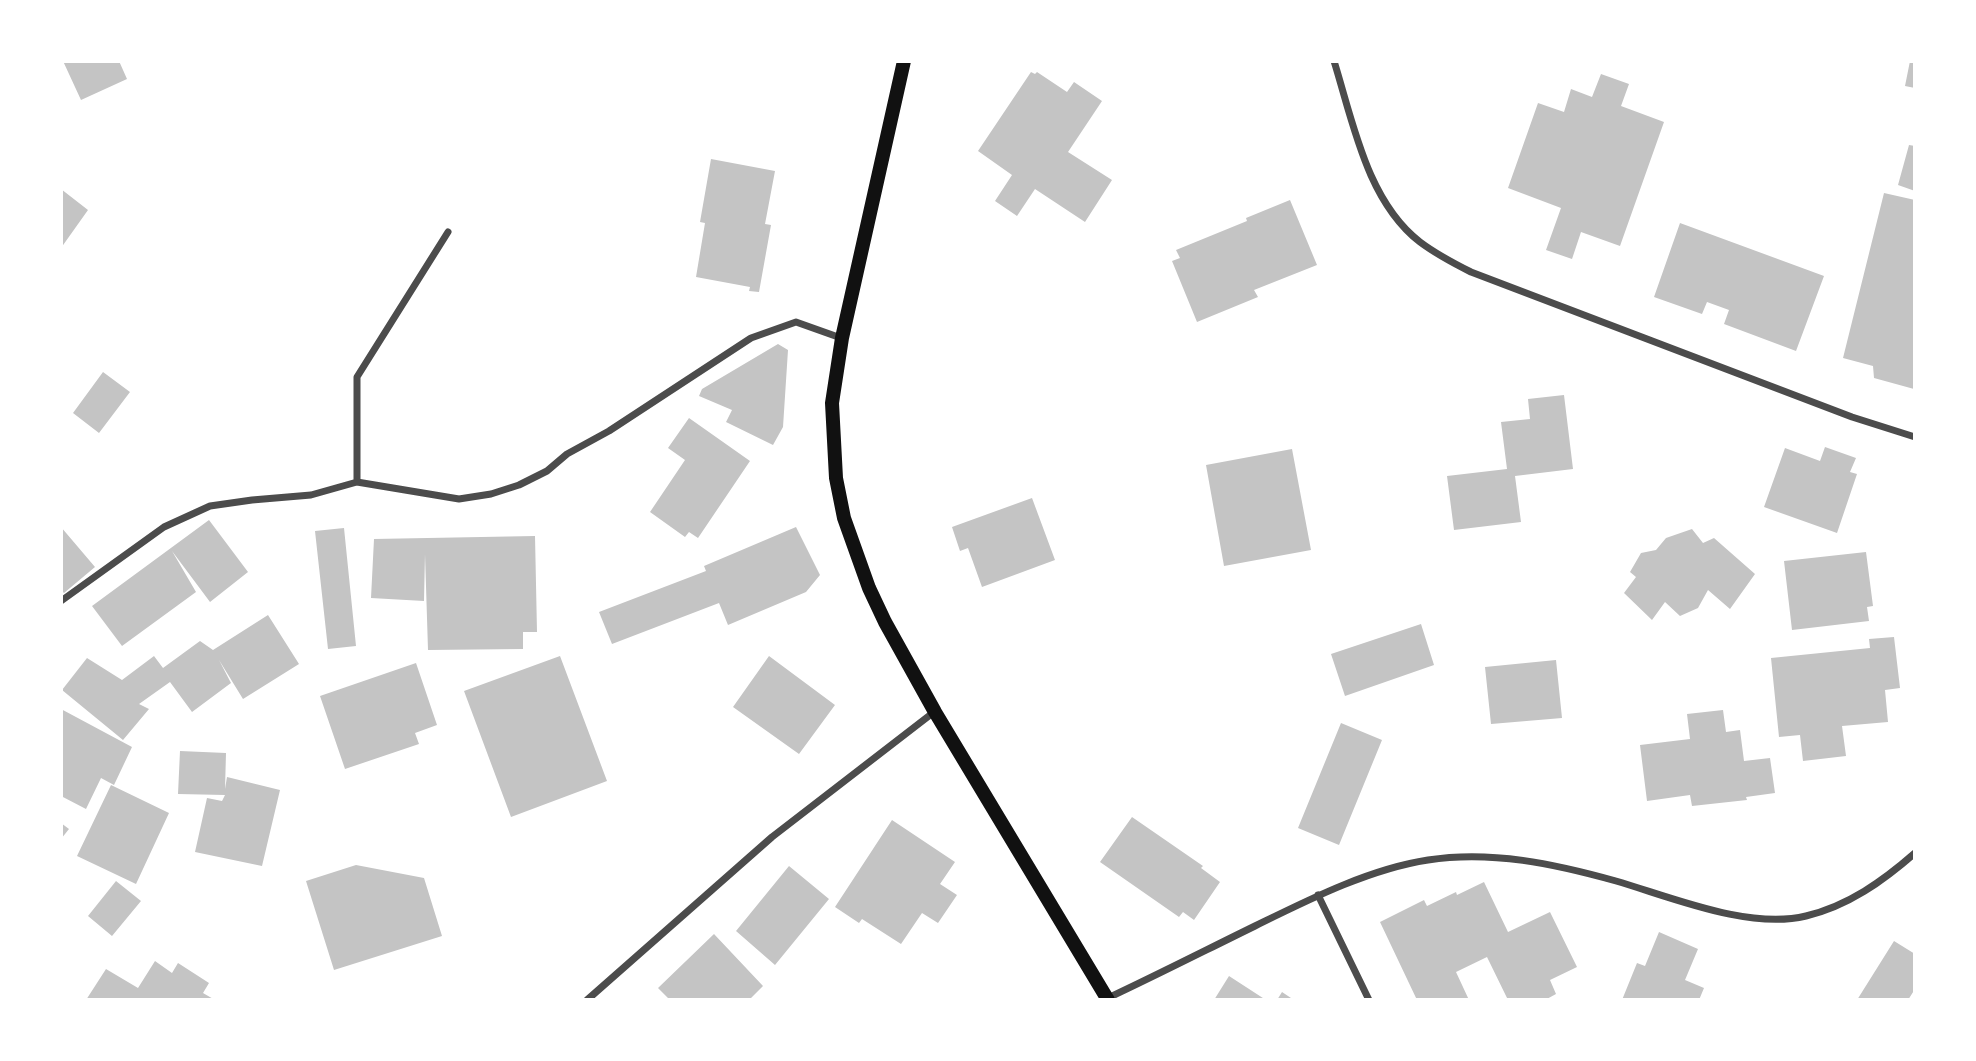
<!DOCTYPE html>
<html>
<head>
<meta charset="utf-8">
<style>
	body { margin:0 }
	#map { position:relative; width:1976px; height:1061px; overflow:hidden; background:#fff; font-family:"Asap Condensed",sans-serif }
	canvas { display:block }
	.frame { position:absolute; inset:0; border:63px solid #fff; pointer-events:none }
</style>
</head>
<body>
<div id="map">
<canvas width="1976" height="1061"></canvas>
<div class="frame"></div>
</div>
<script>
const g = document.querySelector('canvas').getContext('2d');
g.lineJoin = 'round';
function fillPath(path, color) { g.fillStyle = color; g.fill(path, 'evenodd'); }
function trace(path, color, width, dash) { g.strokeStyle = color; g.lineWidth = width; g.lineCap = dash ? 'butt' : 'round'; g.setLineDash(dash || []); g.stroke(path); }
const building = new Path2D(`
	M 63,61 L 119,61 L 127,79 L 81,100 Z
	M 1910,61 L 1915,61 L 1915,88 L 1905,86 Z
	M 1031,72 L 1035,74 L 1037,72 L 1067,92 L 1074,82 L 1102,101 L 1068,152 L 1112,180 L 1085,222 L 1035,189 L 1017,216 L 995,201 L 1012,175 L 978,151 Z
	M 1601,74 L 1629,84 L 1621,106 L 1664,122 L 1620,246 L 1581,232 L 1572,259 L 1546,250 L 1561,208 L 1508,188 L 1538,103 L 1564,112 L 1571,89 L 1592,97 Z
	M 1909,145 L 1915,146 L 1915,191 L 1898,185 Z
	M 711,159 L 775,171 L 765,224 L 771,225 L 759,292 L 749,291 L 750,287 L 696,277 L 705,223 L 700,222 Z
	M 61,189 L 88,210 L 61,248 Z
	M 1884,193 L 1915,200 L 1914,389 L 1874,378 L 1873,366 L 1843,358 Z
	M 1290,200 L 1317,265 L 1254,290 L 1258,297 L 1197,322 L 1172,261 L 1180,258 L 1176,250 L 1247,221 L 1246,218 Z
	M 1680,223 L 1824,276 L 1796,351 L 1724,324 L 1729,310 L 1707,302 L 1702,314 L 1654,297 Z
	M 778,344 L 788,350 L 783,427 L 773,445 L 726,422 L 732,410 L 699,396 L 702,389 Z
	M 103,372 L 130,392 L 99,433 L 73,413 Z
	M 1564,395 L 1573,469 L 1515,476 L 1521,522 L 1454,530 L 1447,476 L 1507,469 L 1501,422 L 1530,419 L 1528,399 Z
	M 689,418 L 750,461 L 698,538 L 689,532 L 685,537 L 650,512 L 685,460 L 668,448 Z
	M 1825,447 L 1856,458 L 1850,472 L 1857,474 L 1837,533 L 1764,507 L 1785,448 L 1820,461 Z
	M 1292,449 L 1311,550 L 1224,566 L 1206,465 Z
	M 1032,498 L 1055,560 L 982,587 L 968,548 L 960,551 L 952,527 Z
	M 209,520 L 248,572 L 210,602 L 172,551 L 196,592 L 122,646 L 92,606 Z
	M 61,527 L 95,567 L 64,593 L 61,590 Z
	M 796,527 L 820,575 L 806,592 L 728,625 L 719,603 L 612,644 L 599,612 L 706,571 L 704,566 Z
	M 344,528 L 356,646 L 328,649 L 315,531 Z
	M 1692,529 L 1703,543 L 1714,538 L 1755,574 L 1730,609 L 1708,590 L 1698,608 L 1680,616 L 1665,602 L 1652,620 L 1624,593 L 1636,577 L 1630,572 L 1641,553 L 1656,550 L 1666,538 Z
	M 535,536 L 537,632 L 523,632 L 523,649 L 428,650 L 425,554 L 424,601 L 371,598 L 374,539 Z
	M 1866,552 L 1873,606 L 1867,607 L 1869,621 L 1792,630 L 1784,561 Z
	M 268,615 L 299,664 L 243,699 L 219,660 L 231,683 L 192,712 L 170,682 L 139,704 L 149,709 L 123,740 L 62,690 L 87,658 L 122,680 L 154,656 L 163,668 L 200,641 L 213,650 Z
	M 1421,624 L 1434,665 L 1345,696 L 1331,654 Z
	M 1894,637 L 1900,688 L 1885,690 L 1888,722 L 1842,726 L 1846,756 L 1803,761 L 1800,735 L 1779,737 L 1771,658 L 1870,648 L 1869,639 Z
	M 560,656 L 607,781 L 511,817 L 464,691 Z
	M 769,656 L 835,705 L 799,754 L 733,707 Z
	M 1556,660 L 1562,718 L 1491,724 L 1485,667 Z
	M 416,663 L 437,725 L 415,733 L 419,744 L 345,769 L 320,696 Z
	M 61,709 L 132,747 L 114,785 L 101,778 L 86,809 L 61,796 Z
	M 1723,710 L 1726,732 L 1740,730 L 1744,761 L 1770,758 L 1775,793 L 1746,797 L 1747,800 L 1692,806 L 1690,795 L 1647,801 L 1640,745 L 1690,739 L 1687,714 Z
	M 1341,723 L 1382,740 L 1339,845 L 1298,828 Z
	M 180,751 L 226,753 L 225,789 L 227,777 L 280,790 L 262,866 L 195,852 L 207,798 L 222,801 L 225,795 L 178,794 Z
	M 111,785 L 169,813 L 136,884 L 77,856 Z
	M 1132,817 L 1203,866 L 1201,868 L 1220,882 L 1194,920 L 1183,912 L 1179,917 L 1100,862 Z
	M 892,820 L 955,862 L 940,884 L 957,895 L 938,923 L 922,913 L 901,944 L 862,919 L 859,923 L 835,907 Z
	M 61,823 L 69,829 L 61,839 Z
	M 356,865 L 424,878 L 442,936 L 334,970 L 306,881 Z
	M 789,866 L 829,899 L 775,965 L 736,931 Z
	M 116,881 L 141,901 L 112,936 L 88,916 Z
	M 1484,882 L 1508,932 L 1550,912 L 1577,967 L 1550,980 L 1556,994 L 1545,1000 L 1508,1000 L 1487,957 L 1456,972 L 1469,1000 L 1417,1000 L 1380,922 L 1424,900 L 1427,906 L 1456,892 L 1457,895 Z
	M 1659,932 L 1698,949 L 1685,980 L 1704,988 L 1699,1000 L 1622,1000 L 1637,963 L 1645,966 Z
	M 714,934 L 763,986 L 749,1000 L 670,1000 L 658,988 Z
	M 1894,941 L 1915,954 L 1915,989 L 1908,1000 L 1857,1000 Z
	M 155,961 L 172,973 L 178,963 L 209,983 L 203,993 L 215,1000 L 86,1000 L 106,969 L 138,988 Z
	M 1229,976 L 1266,1000 L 1214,1000 Z
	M 1282,992 L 1294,1000 L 1277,1000 Z`);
const minor = new Path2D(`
	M 1334,61 C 1353,122 1367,201 1420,242 C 1436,254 1453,263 1471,272 L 1852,417 L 1915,437
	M 357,482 L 357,377 L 448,232
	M 61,601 L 164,527 L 210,506 L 252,500 L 311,495 L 357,482 L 459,499 L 491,494 L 519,485 L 547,471 L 567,454 L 609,431 L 751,338 L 796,322 L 841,338
	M 1318,895 L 1369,1000
	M 1108,998 C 1157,975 1206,950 1255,926 C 1308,900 1369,869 1428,860 C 1491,850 1555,864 1616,881 C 1671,897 1749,930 1806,916 C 1848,906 1883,881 1915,853
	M 587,1000 L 772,837 L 934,712`);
const secondary = new Path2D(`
	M 904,61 L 842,338 L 832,403 L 836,478 L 844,518 L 869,588 L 885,622 L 935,712 L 1108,1000`);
fillPath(building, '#c4c4c4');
trace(minor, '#4c4c4c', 7);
trace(secondary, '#111', 14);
</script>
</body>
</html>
